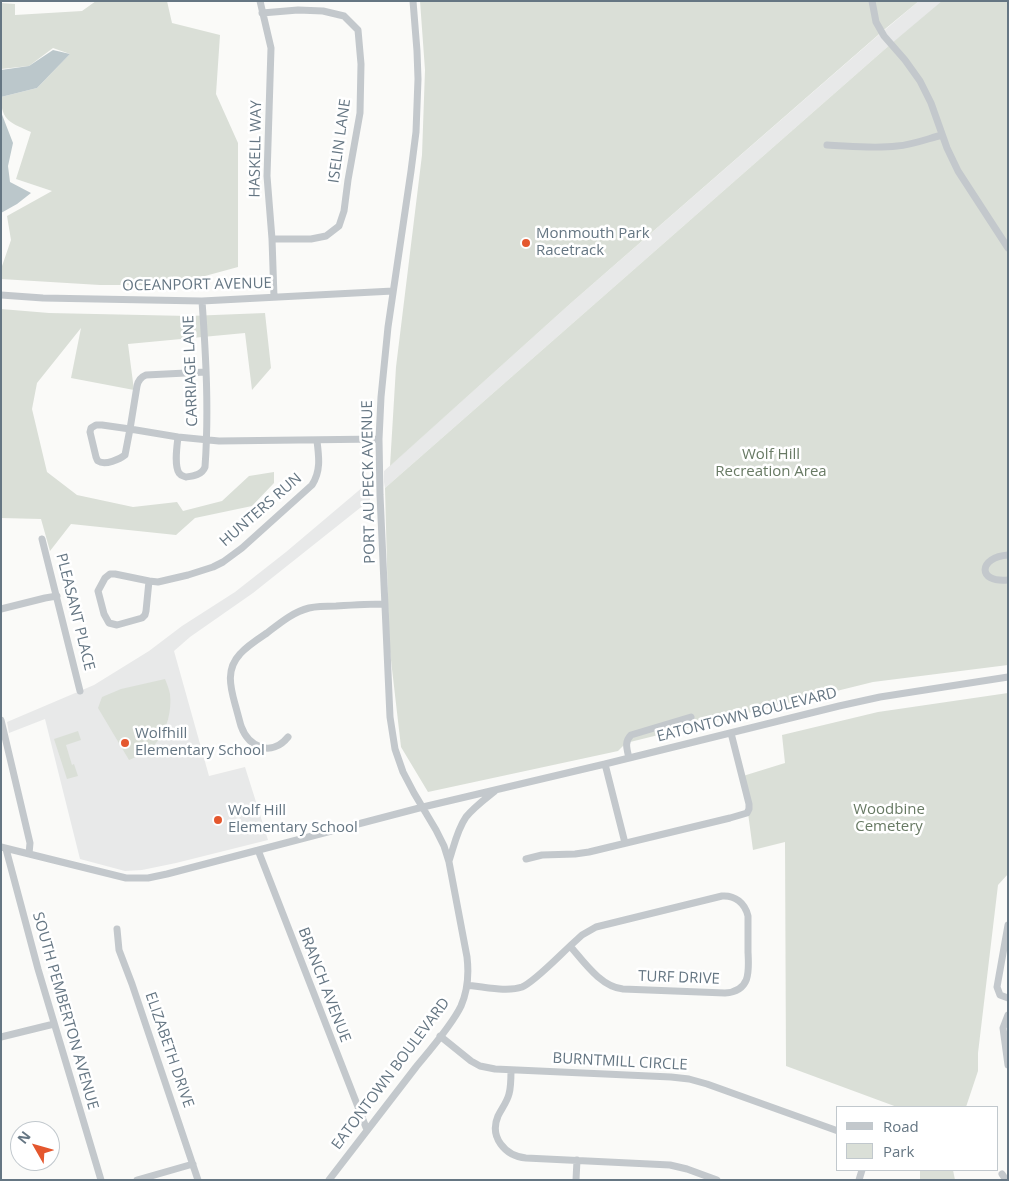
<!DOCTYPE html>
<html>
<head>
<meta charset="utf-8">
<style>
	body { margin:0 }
	#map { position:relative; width:1009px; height:1181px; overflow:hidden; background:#fafaf8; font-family:"Open Sans",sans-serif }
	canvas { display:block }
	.frame { position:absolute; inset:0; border:2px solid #657683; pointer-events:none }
	.legend { position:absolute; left:836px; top:1106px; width:162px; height:65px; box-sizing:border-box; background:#fff; border:1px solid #c1c8cd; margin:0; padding:6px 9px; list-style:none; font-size:15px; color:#657683 }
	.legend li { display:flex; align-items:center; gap:10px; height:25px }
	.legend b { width:25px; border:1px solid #c1c8cd }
	.north { position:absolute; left:10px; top:1121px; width:50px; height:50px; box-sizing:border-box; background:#fff; border:1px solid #c1c8cd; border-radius:50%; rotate:308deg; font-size:14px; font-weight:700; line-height:20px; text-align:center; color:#657683 }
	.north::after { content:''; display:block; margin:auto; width:18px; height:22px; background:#e4572e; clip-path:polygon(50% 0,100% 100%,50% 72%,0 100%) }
</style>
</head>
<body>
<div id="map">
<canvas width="1009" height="1181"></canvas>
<div class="frame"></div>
<ul class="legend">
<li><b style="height:6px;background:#c3c8cc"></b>Road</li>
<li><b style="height:14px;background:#dadfd7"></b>Park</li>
</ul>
<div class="north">N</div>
</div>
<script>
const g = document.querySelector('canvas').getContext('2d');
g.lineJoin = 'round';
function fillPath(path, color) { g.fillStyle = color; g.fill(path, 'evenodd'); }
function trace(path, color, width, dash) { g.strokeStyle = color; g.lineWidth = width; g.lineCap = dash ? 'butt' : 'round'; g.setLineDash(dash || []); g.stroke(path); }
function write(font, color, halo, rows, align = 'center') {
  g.font = font + ' "Open Sans",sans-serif'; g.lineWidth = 5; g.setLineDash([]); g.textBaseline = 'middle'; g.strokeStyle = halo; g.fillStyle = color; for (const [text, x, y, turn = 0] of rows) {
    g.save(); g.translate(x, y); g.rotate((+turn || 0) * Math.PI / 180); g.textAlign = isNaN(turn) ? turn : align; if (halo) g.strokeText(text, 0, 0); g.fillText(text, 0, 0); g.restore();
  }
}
const built = new Path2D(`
	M 919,1 L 944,1 L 902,36 L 885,49 L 385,488 L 384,482 L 384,471 L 571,303 L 874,39 Z
	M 370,481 L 370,500 L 253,593 L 190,637 L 174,651 L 209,776 L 245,767 L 268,840 L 176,863 L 142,870 L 125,871 L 80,859 L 45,719 L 9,733 L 7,722 L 94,685 L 149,651 L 182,626 L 235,592 L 286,552 Z`);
const green = new Path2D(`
	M 96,1 L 167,1 L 172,23 L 220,35 L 216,94 L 238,143 L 238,267 L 172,285 L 100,285 L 1,279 L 1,269 L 11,240 L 7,216 L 52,191 L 16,179 L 31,132 C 12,123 1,122 1,97 L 37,88 L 70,54 L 53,48 L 29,66 L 1,69 L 1,3 L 15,4 L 15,15 L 82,11 Z
	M 420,1 L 919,1 L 885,29 L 571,303 L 390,466 L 396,367 L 422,155 L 425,70 Z
	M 942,1 L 1008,1 L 1008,665 L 873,682 L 626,743 L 618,751 L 428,792 L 401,747 L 389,643 L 385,488 L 885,49 Z
	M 1,309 L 49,313 L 189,316 L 265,313 L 271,368 L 252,390 L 245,333 L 128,344 L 134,390 L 71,378 L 81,328 L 37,383 L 32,409 L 47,472 L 77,495 L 133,507 L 177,502 L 183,511 L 222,501 L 249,476 L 274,472 L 274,483 L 252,506 L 195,518 L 176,535 L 71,524 L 50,551 L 41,519 L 1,518 Z
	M 165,679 C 167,684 169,689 170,694 C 172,710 167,731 156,743 C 150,751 138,756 129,760 L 98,708 L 102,697 L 121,689 Z
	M 1008,693 L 1008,874 L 998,885 L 978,1053 L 978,1071 L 966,1107 L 897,1107 L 786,1066 L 785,842 L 753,850 L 743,776 L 785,763 L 782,735 L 878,712 Z
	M 78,731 L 81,740 L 66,745 L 72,765 L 74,764 L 78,776 L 67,779 L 54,739 Z
	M 920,1170 L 953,1170 L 955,1180 L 920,1180 Z`);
const water = new Path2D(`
	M 53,50 L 70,54 L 37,88 L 1,97 L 1,70 L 29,66 Z
	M 1,112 L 13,143 L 8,166 L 10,182 L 31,193 L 17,204 L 1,213 Z`);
const minor = new Path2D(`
	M 260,1 L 271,48 L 267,176 L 272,239 L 274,297
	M 872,1 L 876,22 L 884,36 L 905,60 L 920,81 L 931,103 L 947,148 L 958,171 L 1008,248
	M 262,13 L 298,10 L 323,11 L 344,16 L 358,30 L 361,64 L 360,113 L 348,180 L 344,211 L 339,226 L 326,236 L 311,239 L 272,239
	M 827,145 C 850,146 874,149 897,146 C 912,145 927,139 942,135
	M 1,295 L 43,298 L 202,301 L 393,291
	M 206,372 L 146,375 C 141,377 138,381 137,386 L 130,429 L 178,437 L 219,441 L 379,439
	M 96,425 L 102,425 L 130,429 L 125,455 C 120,459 105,466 98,461 C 97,460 97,459 96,457 L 90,432 L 91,428 Z
	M 178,437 C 177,446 174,465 179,473 C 181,476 183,476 186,477 C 193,476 202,475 205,467 C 209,412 206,357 202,301
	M 42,539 L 80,691
	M 1008,555 C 979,557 976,583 1008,580
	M 110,574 L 115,574 L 149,581 L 146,611 L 145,615 L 142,618 L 117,625 L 109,623 L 104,614 L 98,591 L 105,578 Z
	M 149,581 L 158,582 L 188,575 L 213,567 L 223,562 L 242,548 L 312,485 C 321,471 319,457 317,441
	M 1,609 L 45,598 L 57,596
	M 1,720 L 30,843 L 29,854
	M 288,737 C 272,757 249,748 241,726 C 239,719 237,711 235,704 C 230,686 226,669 240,654 C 247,646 258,639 267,633 C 280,623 293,612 309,608 C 318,606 327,606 336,606 C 352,605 369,604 385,604
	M 629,758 C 627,749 624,742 631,735 L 691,717
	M 605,764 L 625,843
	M 1,847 L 126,878 L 148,878 L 167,874 L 423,807 L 605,764 L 839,706 L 880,697 L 1008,677
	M 6,849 L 38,969 L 101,1180
	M 258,850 L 367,1130
	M 526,859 L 542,855 L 575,854 L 589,852 L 730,818 L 747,813 L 749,809 L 749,804 L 731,733
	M 449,861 C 454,846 457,830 466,817 C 474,807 485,799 495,791
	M 722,896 C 735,895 745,903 748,916 C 748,928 748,940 748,952 C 749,971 751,991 725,993 L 623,989 C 601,987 584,962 570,946 L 582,935 L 596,927 Z
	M 1008,925 L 997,987 L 1000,995 L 1008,998
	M 117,929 L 119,950 L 132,984 L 198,1180
	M 467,985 C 482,987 508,992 522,987 C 534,982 559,956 570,946
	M 1008,1015 L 1003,1028 L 1008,1065
	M 440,1036 L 471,1061 L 480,1066 L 495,1069 L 671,1077 L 689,1079 L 707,1084 L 838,1131
	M 1,1037 L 54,1024
	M 511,1070 C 511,1078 511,1087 509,1094 C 507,1102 502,1108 498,1116 C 489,1137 505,1156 526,1158 L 670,1165 L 687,1169 L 717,1180
	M 1002,1174 L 1006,1180
	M 137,1180 L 193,1164
	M 329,1180 C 358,1142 387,1105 416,1067 C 430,1050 452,1025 461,1006 C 468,990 469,974 467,957 L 449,862 L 444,846 L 436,830 L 414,793 L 403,772 L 395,749 L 390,717 L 380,495 L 379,439 L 381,397 L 388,327 L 411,171 L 416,132 L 418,79 L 417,51 L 413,1
	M 576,1180 L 577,1160
	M 859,1180 L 862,1170`);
const markers = [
	[526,243,5,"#e4572e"],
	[125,743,5,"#e4572e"],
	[218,820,5,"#e4572e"]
];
const streetNames = [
	["ISELIN LANE",340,141,-82],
	["HASKELL WAY",256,149,-89],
	["OCEANPORT AVENUE",197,285,-1],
	["CARRIAGE LANE",191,371,-92],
	["PORT AU PECK AVENUE",369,482,-91],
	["HUNTERS RUN",261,510,-41],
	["PLEASANT PLACE",75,612,76],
	["EATONTOWN BOULEVARD",747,715,-14],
	["TURF DRIVE",679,978,2],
	["BRANCH AVENUE",324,985,69],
	["SOUTH PEMBERTON AVENUE",65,1011,74],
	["ELIZABETH DRIVE",169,1050,71],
	["BURNTMILL CIRCLE",620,1062,3],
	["EATONTOWN BOULEVARD",391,1074,-53]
];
const poiNames = [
	["Monmouth Park",536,234],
	["Racetrack",536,251],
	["Wolfhill",135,734],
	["Elementary School",135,751],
	["Wolf Hill",228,811],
	["Elementary School",228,828]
];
const parkNames = [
	["Wolf Hill",771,455],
	["Recreation Area",771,472],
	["Woodbine",889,810],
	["Cemetery",889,827]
];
fillPath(built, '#e8e9e9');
fillPath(green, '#dadfd7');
fillPath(water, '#bbc7cb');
trace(minor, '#c3c8cc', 7);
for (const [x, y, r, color] of markers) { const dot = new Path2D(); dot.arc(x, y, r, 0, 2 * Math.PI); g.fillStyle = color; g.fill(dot); trace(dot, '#fff', 2); }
write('15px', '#657683', '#fff', streetNames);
write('15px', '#657683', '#fff', poiNames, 'left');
write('15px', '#687a64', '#fff', parkNames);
</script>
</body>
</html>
